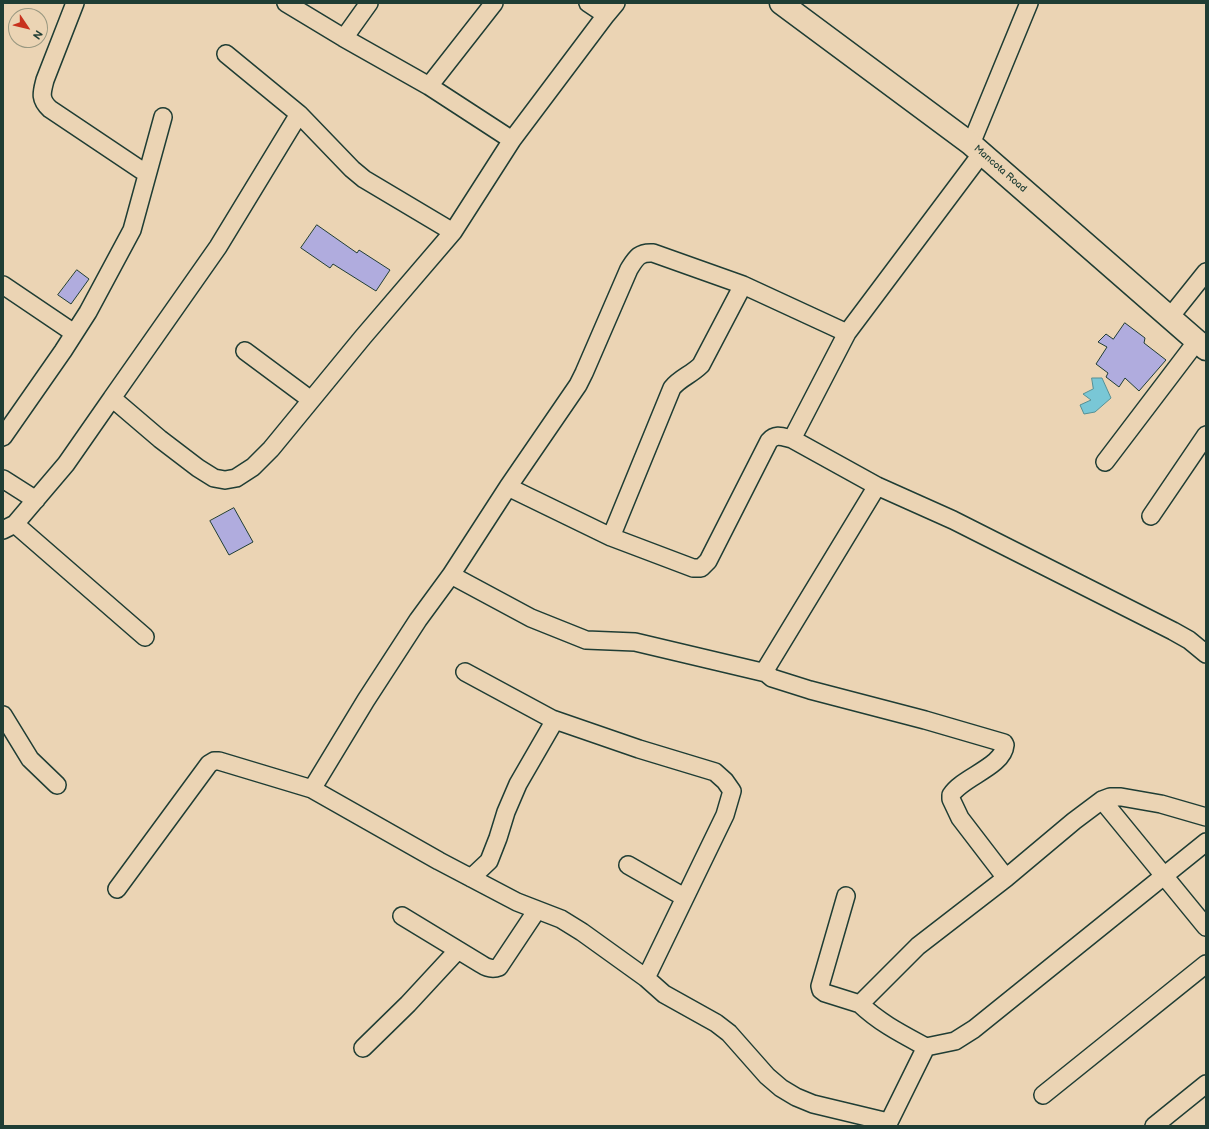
<!DOCTYPE html>
<html>
<head>
<meta charset="utf-8">
<style>
	body { margin:0 }
	#map { position:relative; width:1209px; height:1129px; overflow:hidden; background:#ebd4b4; font-family:"Balsamiq Sans",sans-serif }
	canvas { display:block }
	.frame { position:absolute; inset:0; border:4px solid #1f3d34; pointer-events:none }
	.north { position:absolute; left:8px; top:8px; width:40px; height:40px; box-sizing:border-box; background:#ebd4b4; border:1px solid #999881; border-radius:50%; rotate:125deg; font-size:11px; font-weight:700; line-height:16px; text-align:center; color:#1f3d34 }
	.north::after { content:''; display:block; margin:auto; width:14px; height:18px; background:#c8321e; clip-path:polygon(50% 0,100% 100%,50% 72%,0 100%) }
</style>
</head>
<body>
<div id="map">
<canvas width="1209" height="1129"></canvas>
<div class="frame"></div>
<div class="north">N</div>
</div>
<script>
const g = document.querySelector('canvas').getContext('2d');
g.lineJoin = 'round';
function fillPath(path, color) { g.fillStyle = color; g.fill(path, 'evenodd'); }
function trace(path, color, width, dash) { g.strokeStyle = color; g.lineWidth = width; g.lineCap = dash ? 'butt' : 'round'; g.setLineDash(dash || []); g.stroke(path); }
function write(font, color, halo, rows, align = 'center') {
  g.font = font + ' "Balsamiq Sans",sans-serif'; g.lineWidth = 3.5; g.setLineDash([]); g.textBaseline = 'middle'; g.strokeStyle = halo; g.fillStyle = color; for (const [text, x, y, turn = 0] of rows) {
    g.save(); g.translate(x, y); g.rotate((+turn || 0) * Math.PI / 180); g.textAlign = isNaN(turn) ? turn : align; if (halo) g.strokeText(text, 0, 0); g.fillText(text, 0, 0); g.restore();
  }
}
const water = new Path2D(`
	M 1092,378 L 1102,378 L 1111,398 L 1095,412 L 1084,414 L 1080,405 L 1091,400 L 1083,394 L 1093,389 Z`);
const building = new Path2D(`
	M 317,225 L 357,253 L 359,250 L 390,270 L 376,291 L 333,264 L 330,268 L 301,248 Z
	M 77,270 L 89,279 L 71,304 L 58,295 Z
	M 1125,323 L 1145,338 L 1144,343 L 1166,360 L 1139,391 L 1125,378 L 1119,387 L 1106,377 L 1108,373 L 1096,364 L 1107,347 L 1098,342 L 1106,334 L 1113,339 Z
	M 234,508 L 253,542 L 229,555 L 210,521 Z`);
const minor = new Path2D(`
	M 75,3 L 45,80 C 42,92 39,99 50,109 L 147,174
	M 286,3 L 344,38 L 429,86 L 512,140
	M 588,3 L 606,15
	M 344,38 L 369,3
	M 226,54 L 299,114 L 352,169 L 364,179 L 453,232
	M 429,86 L 494,3
	M 971,144 L 1029,3
	M 3,285 L 74,333
	M 1170,317 L 1206,272
	M 245,351 L 311,400
	M 112,398 L 218,247 L 299,114
	M 3,437 L 63,351 L 88,312 L 132,230 L 163,117
	M 792,439 L 847,333 L 982,153
	M 1105,462 L 1197,341
	M 3,479 L 36,500
	M 877,486 L 767,667 L 766,673 L 772,678 L 810,690 L 925,720 L 1004,743 L 1005,745 C 1003,767 962,777 951,795 L 951,799 L 960,818 L 1006,878
	M 508,487 L 578,385 L 584,373 L 629,269 C 636,258 639,252 653,253 L 743,285 L 847,333
	M 1151,516 L 1206,435
	M 15,524 L 145,637
	M 3,530 L 15,524 L 66,464 L 112,398 L 160,439 L 198,468 L 214,478 L 225,480 L 236,478 L 253,467 L 271,449 L 363,337 L 453,232 L 512,140 L 606,15 L 616,3
	M 611,537 L 672,388 C 680,378 691,375 701,365 L 743,285
	M 451,575 L 531,618 L 586,640 L 635,642 L 766,673
	M 465,672 L 552,719 L 639,749 L 715,772 L 725,781 L 732,791 L 725,815 L 646,978
	M 3,715 L 30,759 L 57,785
	M 312,789 L 366,700 L 418,620 L 451,575 L 508,487 L 611,537 L 693,568 L 701,568 L 708,561 L 769,441 C 776,433 783,437 792,439 L 877,486 L 953,520 L 1173,631 L 1189,640 L 1206,654
	M 1102,800 L 1206,927
	M 628,865 L 684,897
	M 471,878 L 489,861 L 498,838 L 506,812 L 518,784 L 555,720
	M 117,889 L 209,764 L 214,761 L 219,761 L 312,789 L 439,861 L 517,902 L 561,919 L 582,932 L 646,978 L 664,994 L 716,1023 L 729,1033 L 767,1076 L 781,1088 L 796,1097 L 813,1104 L 888,1122
	M 846,896 L 820,986 L 821,990 L 825,993 L 860,1004
	M 402,916 L 481,964 C 487,968 492,970 499,967 L 537,910
	M 926,1047 C 902,1034 880,1023 860,1004 L 918,946 L 1006,878 L 1074,821 L 1102,800 L 1110,797 L 1121,797 L 1161,804 L 1206,817
	M 363,1048 L 408,1004 L 458,950
	M 1043,1095 L 1206,964
	M 887,1126 L 926,1047 L 955,1041 L 974,1029 L 1206,842
	M 1154,1126 L 1206,1084`);
const major = new Path2D(`
	M 781,3 L 971,144 L 1206,349`);
const streetNames = [
	["Mancota Road",1000,169,41]
];
fillPath(water, '#79c7d6');
trace(water, '#559095', 1);
fillPath(building, '#b0acde');
trace(building, '#1f3d34', 1);
trace(minor, '#1f3d34', 20);
trace(major, '#1f3d34', 25);
trace(minor, '#ebd4b4', 17);
trace(major, '#ebd4b4', 22);
write('10px', '#1f3d34', '#ebd4b4', streetNames);
</script>
</body>
</html>
